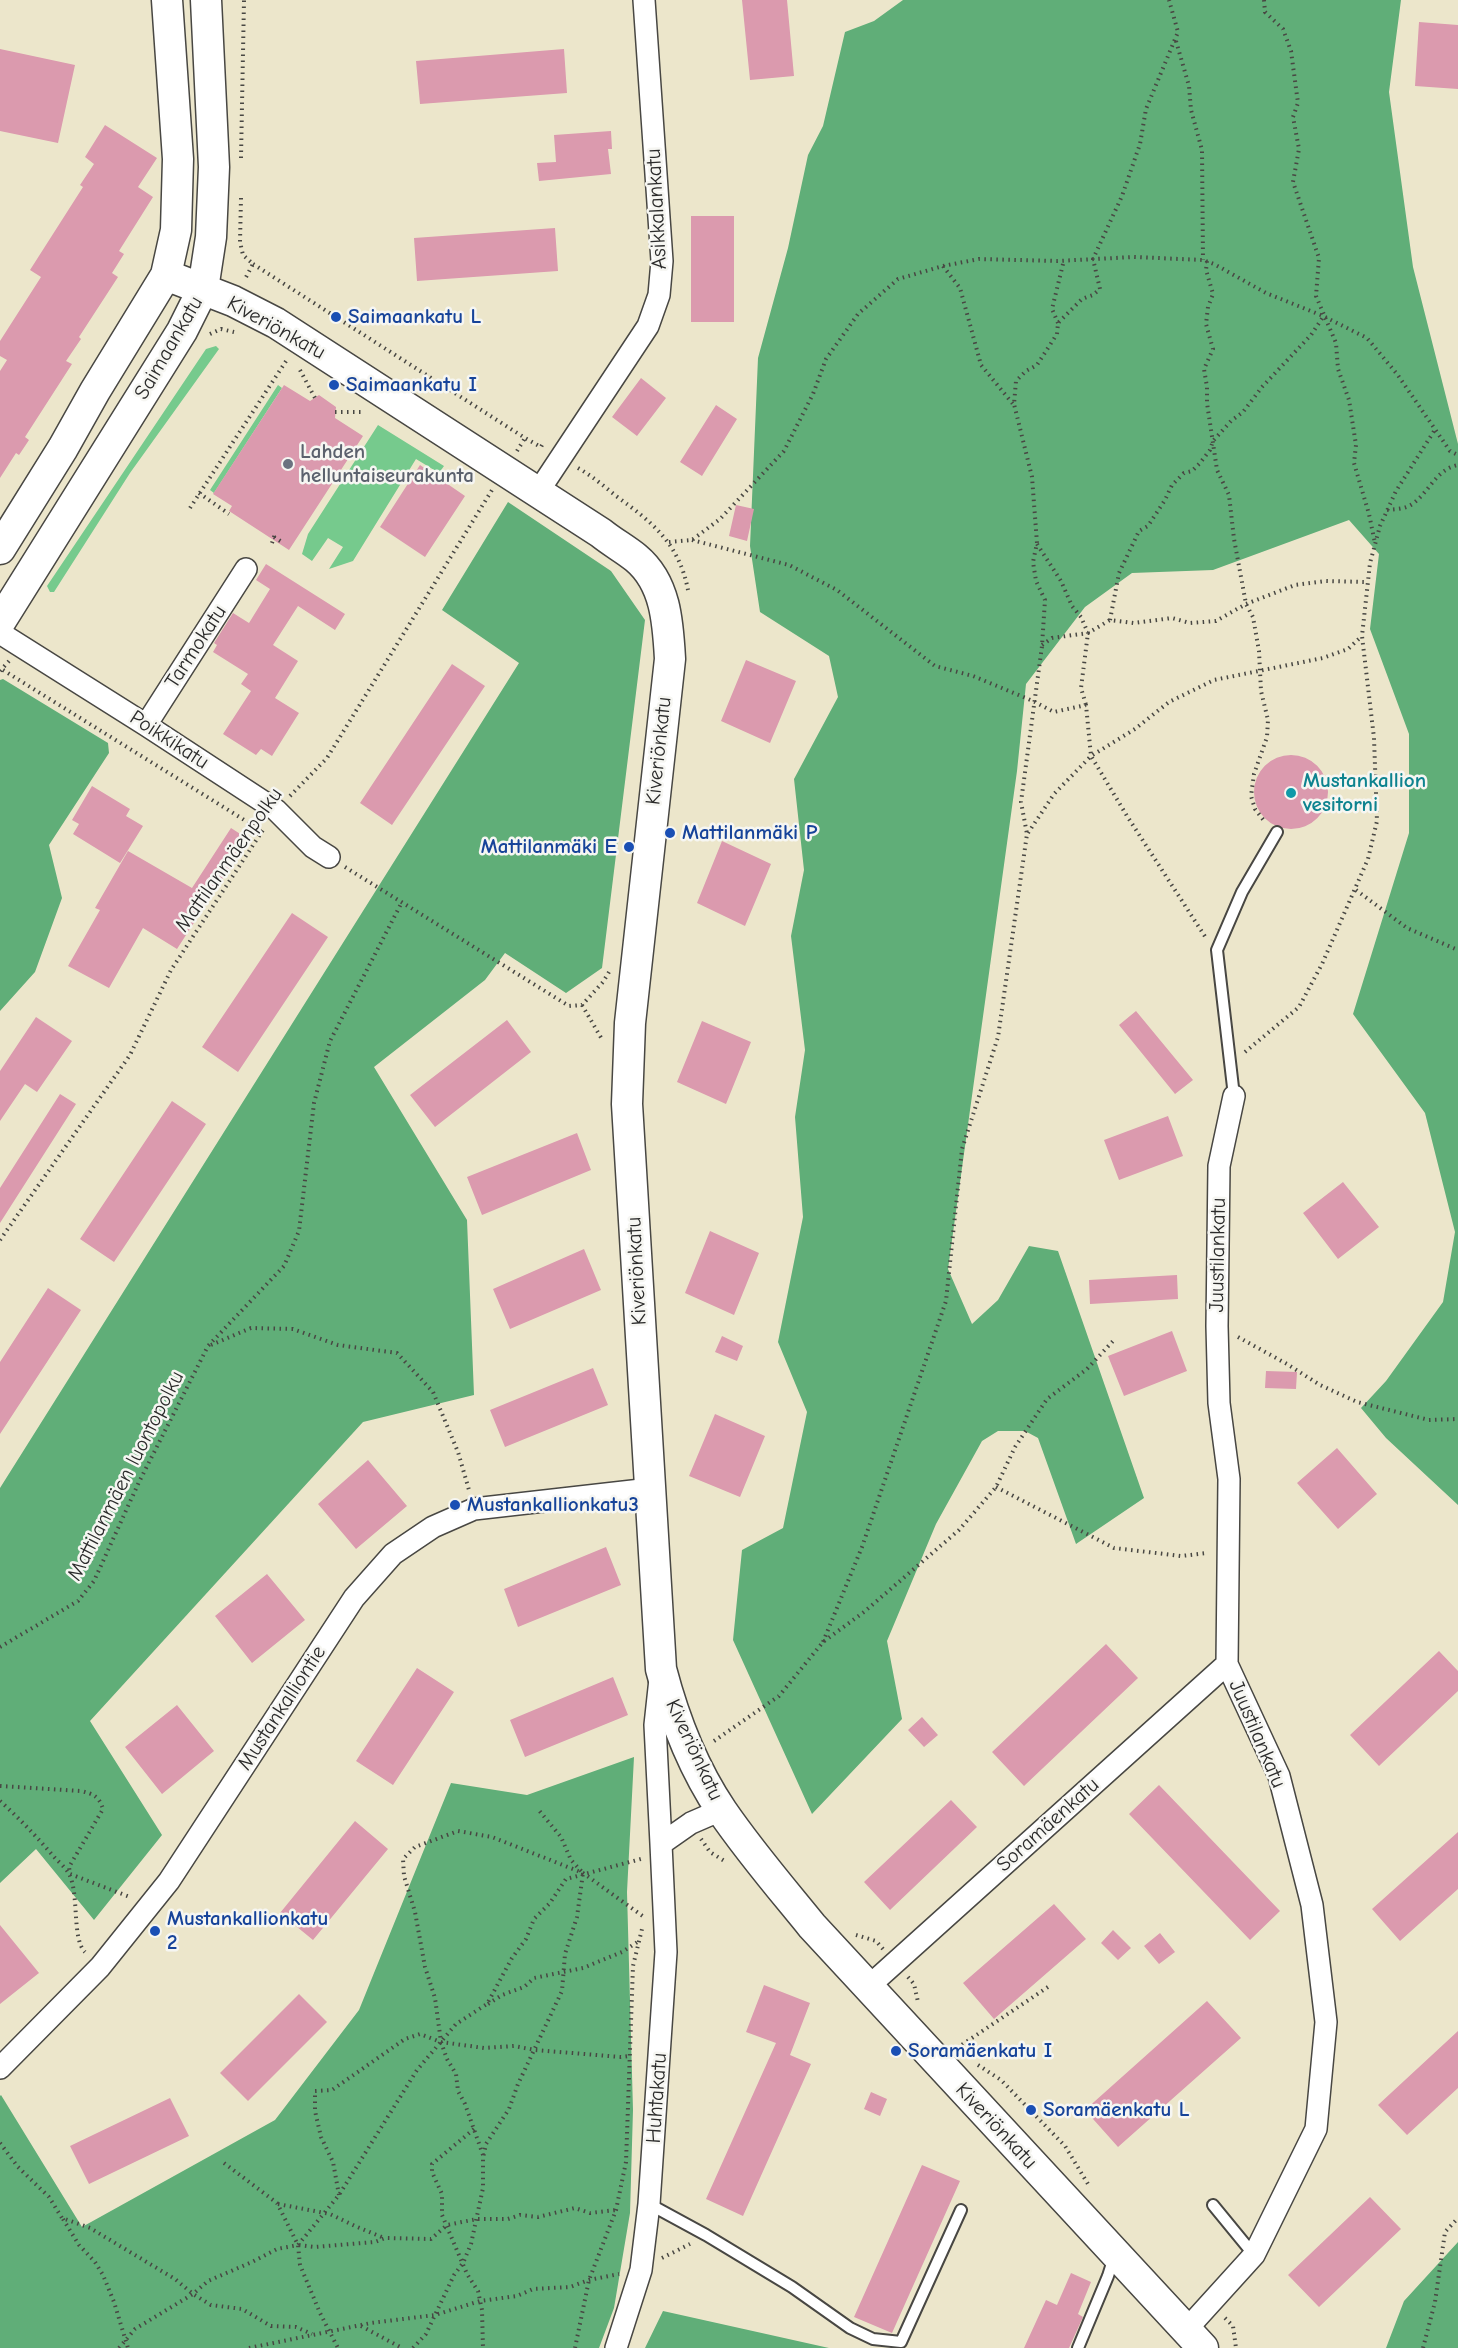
<!DOCTYPE html>
<html>
<head>
<meta charset="utf-8">
<style>
	body { margin:0 }
	canvas { display:block; background:#ece6cb }
</style>
</head>
<body>
<canvas width="1458" height="2348"></canvas>
<script>
const g = document.querySelector('canvas').getContext('2d');
g.lineJoin = 'round';
function fillPath(path, color) { g.fillStyle = color; g.fill(path, 'evenodd'); }
function trace(path, color, width, dash) { g.strokeStyle = color; g.lineWidth = width; g.lineCap = dash ? 'butt' : 'round'; g.setLineDash(dash || []); g.stroke(path); }
function write(font, color, halo, rows, align = 'center') {
  g.font = font + ' "Comic Neue",sans-serif'; g.lineWidth = 5; g.setLineDash([]); g.textBaseline = 'middle'; g.strokeStyle = halo; g.fillStyle = color; for (const [text, x, y, turn = 0] of rows) {
    g.save(); g.translate(x, y); g.rotate((+turn || 0) * Math.PI / 180); g.textAlign = isNaN(turn) ? turn : align; if (halo) g.strokeText(text, 0, 0); g.fillText(text, 0, 0); g.restore();
  }
}
const green = new Path2D(`
	M 216,346 L 219,349 L 130,473 L 54,592 L 50,592 L 47,586 L 206,349 Z
	M 278,385 L 282,388 L 214,493 L 210,490 Z
	M 378,425 L 444,466 L 439,473 L 416,459 L 353,561 L 329,569 L 343,547 L 328,538 L 312,561 L 302,554 L 308,534 Z`);
const forest = new Path2D(`
	M 903,0 L 1401,0 L 1389,92 L 1413,267 L 1458,444 L 1458,1505 L 1386,1438 L 1361,1408 L 1386,1381 L 1443,1302 L 1455,1232 L 1425,1113 L 1353,1014 L 1409,833 L 1409,734 L 1370,629 L 1379,554 L 1349,520 L 1213,570 L 1132,573 L 1085,607 L 1026,684 L 1017,771 L 948,1269 L 972,1324 L 998,1300 L 1029,1246 L 1058,1251 L 1144,1498 L 1076,1544 L 1038,1438 L 1025,1431 L 998,1431 L 982,1441 L 936,1524 L 887,1641 L 902,1719 L 812,1814 L 733,1640 L 742,1550 L 783,1528 L 807,1412 L 778,1342 L 803,1217 L 795,1117 L 805,1050 L 791,936 L 804,870 L 794,779 L 838,697 L 829,656 L 760,612 L 750,546 L 758,358 L 788,248 L 808,155 L 823,126 L 845,32 L 874,21 Z
	M 508,502 L 611,571 L 645,620 L 602,968 L 566,993 L 505,953 L 485,980 L 374,1067 L 467,1220 L 474,1395 L 363,1422 L 90,1721 L 162,1835 L 94,1920 L 36,1849 L 0,1883 L 0,1488 L 519,663 L 442,610 Z
	M 3,679 L 108,743 L 109,753 L 49,845 L 62,898 L 35,972 L 0,1011 L 0,680 Z
	M 634,1757 L 627,1892 L 633,2110 L 630,2213 L 614,2308 L 599,2348 L 0,2348 L 0,2096 L 1,2095 L 82,2227 L 275,2120 L 359,2010 L 451,1783 L 527,1795 Z
	M 1458,2242 L 1458,2348 L 1386,2348 L 1404,2301 Z
	M 663,2311 L 829,2348 L 645,2348 Z`);
const building = new Path2D(`
	M 742,0 L 787,0 L 794,76 L 750,80 Z
	M 1419,22 L 1458,25 L 1458,89 L 1415,86 Z
	M 0,49 L 75,65 L 58,143 L 0,131 Z
	M 564,49 L 567,93 L 420,104 L 416,61 Z
	M 105,125 L 157,158 L 138,187 L 153,197 L 119,251 L 124,254 L 112,273 L 118,277 L 79,337 L 81,339 L 66,361 L 72,364 L 25,437 L 29,440 L 19,455 L 16,453 L 0,478 L 0,371 L 7,360 L 0,356 L 0,341 L 41,277 L 30,270 L 83,187 L 80,185 L 94,164 L 85,157 Z
	M 611,131 L 612,149 L 608,149 L 611,174 L 539,181 L 537,163 L 556,162 L 554,135 Z
	M 691,216 L 734,216 L 734,322 L 691,322 Z
	M 555,228 L 558,271 L 417,281 L 414,238 Z
	M 641,378 L 666,398 L 637,436 L 612,417 Z
	M 284,385 L 310,401 L 319,395 L 336,407 L 335,418 L 363,436 L 289,550 L 229,511 L 232,506 L 213,494 Z
	M 716,405 L 737,419 L 702,476 L 680,462 Z
	M 420,465 L 465,496 L 425,557 L 380,527 Z
	M 736,505 L 754,509 L 747,541 L 729,536 Z
	M 266,564 L 345,614 L 335,630 L 298,606 L 273,645 L 298,661 L 275,698 L 299,713 L 272,756 L 261,749 L 256,755 L 223,734 L 251,691 L 241,684 L 248,674 L 213,652 L 217,645 L 214,643 L 233,613 L 249,623 L 270,589 L 256,580 Z
	M 746,660 L 796,681 L 770,743 L 721,721 Z
	M 452,664 L 485,686 L 392,825 L 360,803 Z
	M1254 792a37 37 0 1 1 74 0a37 37 0 1 1-74 0Z
	M 92,786 L 130,809 L 126,816 L 143,826 L 120,863 L 73,834 L 79,824 L 72,820 Z
	M 231,828 L 248,839 L 177,949 L 143,928 L 109,988 L 68,966 L 100,910 L 95,908 L 128,851 L 192,888 Z
	M 722,841 L 771,864 L 745,926 L 697,903 Z
	M 292,913 L 328,937 L 238,1072 L 202,1047 Z
	M 1136,1011 L 1193,1080 L 1175,1094 L 1119,1025 Z
	M 36,1017 L 72,1041 L 37,1092 L 25,1084 L 0,1121 L 0,1071 Z
	M 507,1020 L 531,1052 L 435,1127 L 410,1095 Z
	M 702,1021 L 751,1042 L 726,1104 L 677,1082 Z
	M 60,1094 L 76,1104 L 0,1223 L 0,1188 Z
	M 172,1101 L 206,1124 L 114,1262 L 80,1239 Z
	M 1168,1116 L 1183,1156 L 1119,1180 L 1104,1140 Z
	M 577,1133 L 591,1170 L 482,1215 L 467,1177 Z
	M 1343,1182 L 1379,1227 L 1338,1259 L 1303,1213 Z
	M 710,1231 L 759,1253 L 734,1315 L 685,1293 Z
	M 584,1249 L 601,1290 L 510,1329 L 493,1289 Z
	M 1177,1275 L 1178,1299 L 1090,1304 L 1089,1280 Z
	M 48,1288 L 81,1310 L 0,1434 L 0,1362 Z
	M 1172,1331 L 1187,1371 L 1124,1396 L 1108,1356 Z
	M 722,1336 L 743,1346 L 737,1361 L 715,1352 Z
	M 593,1368 L 608,1405 L 505,1447 L 490,1410 Z
	M 1266,1371 L 1297,1372 L 1296,1389 L 1265,1388 Z
	M 715,1414 L 765,1436 L 740,1497 L 689,1476 Z
	M 1337,1448 L 1377,1494 L 1338,1529 L 1297,1483 Z
	M 368,1460 L 407,1506 L 356,1549 L 318,1504 Z
	M 606,1547 L 621,1585 L 518,1627 L 504,1589 Z
	M 267,1574 L 305,1620 L 252,1663 L 215,1616 Z
	M 1106,1644 L 1138,1678 L 1024,1786 L 992,1752 Z
	M 1439,1651 L 1458,1671 L 1458,1691 L 1379,1766 L 1350,1735 Z
	M 417,1668 L 454,1692 L 393,1785 L 356,1761 Z
	M 613,1677 L 628,1715 L 525,1757 L 510,1720 Z
	M 177,1705 L 214,1751 L 162,1794 L 125,1747 Z
	M 922,1717 L 938,1735 L 924,1747 L 908,1730 Z
	M 1159,1785 L 1280,1911 L 1250,1940 L 1129,1814 Z
	M 951,1800 L 977,1827 L 890,1910 L 864,1882 Z
	M 355,1821 L 388,1849 L 313,1940 L 280,1913 Z
	M 1458,1832 L 1458,1889 L 1400,1941 L 1372,1909 Z
	M 1054,1904 L 1086,1939 L 994,2019 L 963,1983 Z
	M 0,1925 L 39,1973 L 0,2004 Z
	M 1113,1930 L 1131,1948 L 1118,1960 L 1101,1943 Z
	M 1160,1933 L 1175,1952 L 1159,1964 L 1144,1946 Z
	M 764,1985 L 810,2003 L 790,2055 L 811,2064 L 743,2216 L 706,2199 L 776,2043 L 746,2032 Z
	M 299,1994 L 327,2022 L 248,2101 L 220,2073 Z
	M 1207,2001 L 1241,2038 L 1118,2147 L 1085,2110 Z
	M 1458,2031 L 1458,2088 L 1407,2135 L 1378,2105 Z
	M 871,2092 L 887,2099 L 880,2116 L 864,2109 Z
	M 170,2098 L 189,2136 L 89,2184 L 70,2146 Z
	M 922,2165 L 960,2181 L 892,2333 L 854,2317 Z
	M 1370,2197 L 1401,2229 L 1319,2307 L 1288,2275 Z
	M 1071,2273 L 1091,2282 L 1078,2314 L 1083,2317 L 1069,2348 L 1024,2348 L 1046,2300 L 1057,2305 Z`);
const path = new Path2D(`
	M 1264,0 L 1265,12 L 1283,29 L 1291,51 L 1298,103 L 1293,117 L 1299,149 L 1293,182 L 1319,258 L 1316,296 L 1336,343 L 1338,369 L 1349,400 L 1356,445 L 1354,463 L 1369,514 L 1375,543
	M 1176,41 L 1189,86 L 1191,110 L 1202,150 L 1203,260
	M 241,158 L 244,0
	M 241,198 L 240,242 L 243,255 L 253,264 L 245,279
	M 1207,261 L 1206,270 L 1213,294 L 1208,307 L 1206,324 L 1213,349 L 1204,369 L 1207,387 L 1207,403 L 1217,470 L 1229,495 L 1234,539 L 1246,604 L 1253,617 L 1259,651 L 1261,691 L 1268,720 L 1267,737 L 1254,774 L 1251,796 L 1255,809 L 1265,822
	M 253,264 L 525,438 L 541,447 L 542,445
	M 943,266 L 960,288 L 981,365 L 1013,404
	M 1058,323 L 1052,309 L 1064,260
	M 210,334 L 221,329 L 234,332
	M 300,370 L 315,398
	M 335,412 L 365,412
	M 517,451 L 525,438
	M 578,468 C 592,476 604,486 616,496 C 652,522 679,543 688,590
	M 199,493 L 229,514
	M 190,508 L 288,358
	M 1387,510 C 1397,509 1407,509 1415,502 C 1430,490 1437,469 1458,465
	M 274,537 L 282,542
	M 692,540 L 789,565 L 837,590 L 935,666 L 973,676 L 1033,701 L 1054,712 L 1086,705 L 1091,756 L 1127,816 L 1206,938
	M 669,542 L 692,540 L 720,519 L 784,451 L 813,394 L 826,359 L 858,314 L 898,279 L 943,266 L 979,259 L 1057,261 L 1134,257 L 1203,260 L 1214,264 L 1266,293 L 1323,316 L 1367,338 L 1397,374 L 1450,451 L 1458,455
	M 272,543 L 275,534
	M 1037,544 L 1061,581 L 1072,606 L 1081,617 L 1088,633 L 1081,688 L 1086,705
	M 1110,620 L 1119,573 L 1139,531 L 1148,526 L 1165,500 L 1172,485 L 1184,473 L 1192,471 L 1200,463 L 1210,450 L 1213,441 L 1231,421 L 1243,412 L 1262,387 L 1311,335 L 1323,317
	M 1042,645 L 1052,638 L 1088,633 L 1110,620 L 1134,623 L 1172,618 L 1190,623 L 1216,621 L 1246,604 L 1295,585 L 1326,581 L 1367,582
	M 3,670 L 262,831
	M 0,671 L 9,661
	M 290,796 L 327,758 L 492,490
	M 1028,833 L 1054,794 L 1091,756 L 1135,729 L 1169,702 L 1214,680 L 1323,658 L 1348,649 L 1362,636
	M 345,867 L 569,1006 L 582,1005 L 603,982 L 609,972
	M 1356,890 L 1407,928 L 1458,950
	M 582,1005 L 603,1041
	M 1245,1052 L 1299,1007 L 1322,964 L 1368,859 L 1377,821 L 1374,738 L 1362,636 L 1370,563 L 1380,526 L 1396,491 L 1436,428
	M 0,1240 L 130,1055 L 171,970 L 265,827
	M 1238,1337 L 1287,1364 L 1320,1385 L 1357,1402 L 1429,1420 L 1458,1419
	M 211,1345 L 251,1328 L 293,1329 L 338,1345 L 397,1353 L 433,1392 L 458,1452 L 469,1490
	M 996,1487 L 1114,1548 L 1181,1556 L 1207,1553
	M 823,1642 L 862,1547 L 946,1301 L 962,1149 L 998,1037 L 1027,834 L 1021,802 L 1042,646 L 1045,600 L 1036,581 L 1033,562 L 1037,543 L 1032,477 L 1014,404 L 1016,381 L 1026,371 L 1037,365 L 1057,334 L 1058,323 L 1082,299 L 1093,295 L 1100,289 L 1093,259 L 1122,196 L 1140,144 L 1146,109 L 1178,32 L 1169,0
	M 0,1647 L 78,1601 L 94,1581 L 139,1482 L 208,1346 L 284,1266 L 299,1231 L 314,1103 L 330,1041 L 402,902
	M 714,1741 L 779,1696 L 823,1642 L 864,1612 L 959,1530 L 996,1487 L 1015,1447 L 1047,1399 L 1087,1369 L 1114,1340
	M 0,1786 L 81,1791 C 93,1794 99,1796 103,1809 L 69,1867 L 70,1874 L 130,1897
	M 0,1801 C 20,1819 38,1838 55,1858 C 60,1863 67,1869 70,1876 C 79,1897 72,1939 85,1952
	M 701,1839 L 710,1852 L 726,1862
	M 856,1935 L 876,1941 L 883,1949
	M 908,1977 L 914,1984 L 918,2002
	M 488,2004 L 502,1995 L 524,1987 L 534,1978 L 583,1968 L 622,1952 L 639,1941
	M 957,2048 L 1048,1987
	M 978,2065 L 1001,2080 L 1065,2146 L 1088,2184
	M 474,2129 L 432,2164 L 432,2172 L 442,2194 L 442,2215 L 467,2274 L 478,2291 L 482,2310 L 483,2348
	M 0,2143 L 18,2167 L 49,2197 L 62,2218 L 90,2228 L 175,2279 L 193,2294 L 211,2305 L 242,2309 L 271,2326 L 296,2327 L 312,2334
	M 483,2155 L 465,2104 L 458,2091 L 456,2074 L 447,2059 L 441,2042 L 435,1998 L 425,1967 L 415,1912 L 404,1876 L 403,1859 L 415,1847 L 458,1831 L 492,1837 L 583,1873 L 644,1917
	M 224,2163 L 277,2203 L 298,2245 L 300,2265 L 320,2313 L 338,2348
	M 339,2195 L 333,2162 L 321,2137 L 315,2111 L 315,2091 L 332,2090 L 405,2039 L 420,2034 L 441,2042 L 484,2048 L 514,2046 L 535,2050 L 621,2057 L 629,2056
	M 278,2204 L 330,2214 L 355,2226 L 384,2238
	M 63,2219 L 79,2245 L 95,2262 L 103,2275 L 114,2302 L 128,2348
	M 299,2245 L 315,2247 L 375,2242 L 385,2238 L 431,2239 L 447,2225 L 477,2219 L 508,2219 L 520,2215 L 538,2217 L 575,2208 L 590,2213 L 616,2210
	M 662,2258 L 690,2244
	M 1225,2318 L 1233,2326 L 1236,2348
	M 361,2326 L 402,2348
	M 119,2348 L 135,2329 L 193,2294 L 208,2281 L 252,2262 L 277,2249 L 298,2245 L 339,2195 L 417,2070 L 456,2024 L 487,2004 L 512,1958 L 526,1939 L 534,1919 L 550,1903 L 566,1879 L 641,1859
	M 249,2348 L 371,2323 L 435,2315 L 480,2301 L 517,2296 L 533,2289 L 570,2287 L 589,2280 L 619,2274
	M 413,2348 L 426,2334 L 454,2275 L 463,2263 L 471,2244 L 483,2188 L 483,2158 L 486,2144 L 509,2109 L 518,2084 L 562,1991 L 565,1954 L 577,1917 L 583,1873 L 571,1860 L 561,1837 L 537,1808
	M 575,2348 L 589,2280 L 616,2210 L 626,2162 L 633,1966 L 642,1929
	M 1423,2348 L 1435,2302 L 1445,2232 L 1458,2218`);
const lane = new Path2D(`
	M 1234,1096 L 1217,950 L 1242,892 L 1277,832
	M 649,2204 L 706,2235 L 792,2287 L 850,2328 L 873,2339 L 901,2342 L 961,2210
	M 1213,2205 L 1254,2255
	M 1078,2348 L 1108,2276 L 1114,2257`);
const street = new Path2D(`
	M 538,492 L 648,326 L 659,295 L 662,261 L 644,0
	M 0,633 L 146,725 L 276,810 L 313,847 L 329,857
	M 146,725 L 246,569
	M 660,1679 L 655,1725 L 661,1844
	M 868,1987 L 1227,1664
	M 0,2068 L 100,1967 L 169,1881 L 354,1598 L 393,1554 L 433,1527 L 474,1509 L 650,1489
	M 1186,2330 L 1254,2255 L 1316,2129 L 1326,2022 L 1312,1905 L 1279,1776 L 1227,1664 L 1229,1479 L 1219,1403 L 1217,1326 L 1219,1166 L 1234,1096
	M 616,2348 L 641,2270 L 649,2204 L 666,1952 L 661,1844 L 691,1823 L 721,1810`);
const secondary = new Path2D(`
	M 166,275 L 233,301 L 276,323 L 601,533 C 612,542 625,549 636,558 C 666,583 668,623 670,659 L 630,1023 L 627,1104 L 661,1669 C 674,1719 693,1768 722,1811 C 750,1852 782,1889 812,1926 L 1203,2348
	M 0,549 L 63,448 L 95,391 L 166,275 L 176,230 L 178,159 L 167,0
	M 0,622 L 182,331 L 203,289 L 211,237 L 214,167 L 206,0`);
const markers = [
	[336,317,6,"#1a4fb4"],
	[334,385,6,"#1a4fb4"],
	[288,464,6,"#6b7280"],
	[1291,793,6,"#0f9aa8"],
	[670,833,6,"#1a4fb4"],
	[629,847,6,"#1a4fb4"],
	[455,1505,6,"#1a4fb4"],
	[155,1931,6,"#1a4fb4"],
	[896,2051,6,"#1a4fb4"],
	[1031,2110,6,"#1a4fb4"]
];
const streetNames = [
	["Asikkalankatu",657,209,-93],
	["Kiveriönkatu",276,328,29],
	["Saimaankatu",169,348,-60],
	["Tarmokatu",196,647,-57],
	["Poikkikatu",169,740,33],
	["Kiveriönkatu",659,751,-84],
	["Mattilanmäenpolku",229,860,-55],
	["Juustilankatu",1218,1255,-89],
	["Kiveriönkatu",637,1271,-93],
	["Mattilanmäen luontopolku",126,1476,-63],
	["Mustankalliontie",282,1708,-57],
	["Juustilankatu",1257,1734,67],
	["Kiveriönkatu",694,1750,65],
	["Soramäenkatu",1048,1825,-42],
	["Huhtakatu",657,2098,-86],
	["Kiveriönkatu",996,2126,47]
];
const transitNames = [
	["Saimaankatu L",348,317],
	["Saimaankatu I",346,385],
	["Mattilanmäki P",682,833],
	["Mattilanmäki E",617,847,"right"],
	["Mustankallionkatu3",467,1505],
	["Mustankallionkatu",167,1919],
	["2",167,1943],
	["Soramäenkatu I",908,2051],
	["Soramäenkatu L",1043,2110]
];
const worshipNames = [
	["Lahden",300,452],
	["helluntaiseurakunta",300,476]
];
const cultureNames = [
	["Mustankallion",1303,781],
	["vesitorni",1303,805]
];
fillPath(green, '#76ca8d');
fillPath(forest, '#60ae78');
fillPath(building, '#db9aae');
trace(lane, '#484743', 14);
trace(street, '#484743', 24);
trace(secondary, '#484743', 33);
trace(path, '#484743', 4, [1.5, 4.5]);
trace(lane, '#fff', 10);
trace(street, '#fff', 21);
trace(secondary, '#fff', 30);
for (const [x, y, r, color] of markers) { const dot = new Path2D(); dot.arc(x, y, r, 0, 2 * Math.PI); g.fillStyle = color; g.fill(dot); trace(dot, '#f6f6f2', 2); }
write('21px', '#2b2b2b', '#f6f6f2', streetNames);
write('bold 21px', '#164399', '#f6f6f2', transitNames, 'left');
write('bold 21px', '#5b616d', '#f6f6f2', worshipNames, 'left');
write('bold 21px', '#0d838f', '#f6f6f2', cultureNames, 'left');
</script>
</body>
</html>
